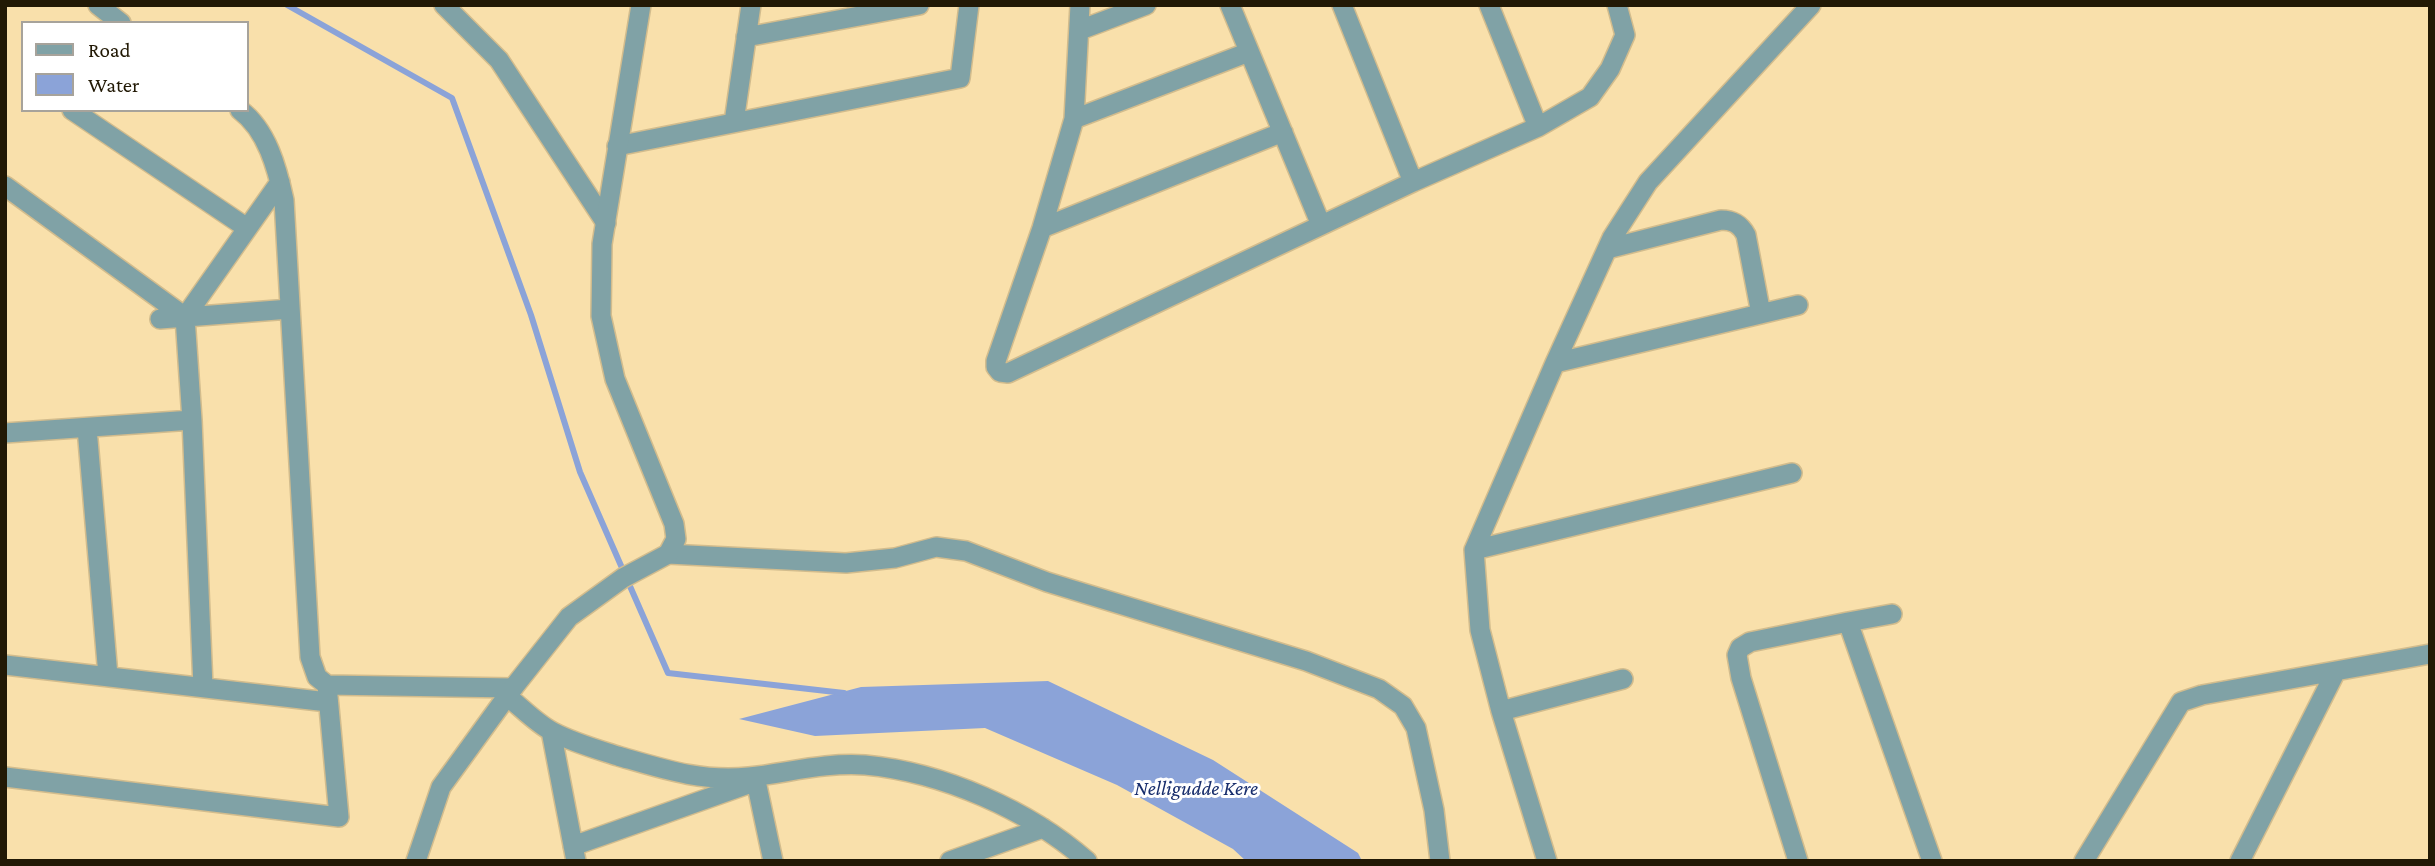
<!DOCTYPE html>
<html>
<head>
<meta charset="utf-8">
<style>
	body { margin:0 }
	#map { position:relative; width:2435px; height:866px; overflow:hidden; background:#f9e0ab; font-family:"Crimson Pro",serif }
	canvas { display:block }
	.frame { position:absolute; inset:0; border:7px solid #221905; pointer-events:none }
	.legend { position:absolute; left:21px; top:21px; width:228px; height:91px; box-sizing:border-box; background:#fff; border:2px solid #a7a39b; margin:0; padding:9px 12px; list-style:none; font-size:21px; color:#221905 }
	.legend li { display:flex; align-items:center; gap:14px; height:35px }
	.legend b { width:35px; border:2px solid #a7a39b }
</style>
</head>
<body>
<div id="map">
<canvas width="2435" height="866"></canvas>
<div class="frame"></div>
<ul class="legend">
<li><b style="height:9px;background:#80a2a6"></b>Road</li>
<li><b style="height:19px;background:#8ba3d8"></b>Water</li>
</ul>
</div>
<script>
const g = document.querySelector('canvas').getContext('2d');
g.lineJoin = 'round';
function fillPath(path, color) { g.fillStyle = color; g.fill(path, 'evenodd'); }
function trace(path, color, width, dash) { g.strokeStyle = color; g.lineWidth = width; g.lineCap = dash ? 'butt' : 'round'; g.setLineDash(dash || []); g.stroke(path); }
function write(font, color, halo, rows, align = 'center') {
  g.font = font + ' "Crimson Pro",serif'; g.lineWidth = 6; g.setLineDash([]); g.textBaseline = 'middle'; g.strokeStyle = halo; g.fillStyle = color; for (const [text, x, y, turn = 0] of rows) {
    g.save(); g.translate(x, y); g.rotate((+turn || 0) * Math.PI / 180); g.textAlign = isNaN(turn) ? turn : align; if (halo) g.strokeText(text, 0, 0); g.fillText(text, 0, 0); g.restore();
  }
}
const water = new Path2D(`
	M 1048,681 L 1213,760 L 1358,853 L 1362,861 L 1246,861 L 1233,849 L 1117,785 L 985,728 L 815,736 L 739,719 L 861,687 Z`);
const stream = new Path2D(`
	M 287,5 L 452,98 L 531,315 L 580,472 L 668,673 L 844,693`);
const minor = new Path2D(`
	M 98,5 L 121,23
	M 444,5 L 499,60 L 606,223
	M 1080,5 L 1074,119 L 1042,228 L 996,361 L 996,367 L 1000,372 L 1008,373 L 1413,182 L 1538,127 L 1590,97 L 1610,69 L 1625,35 L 1617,5
	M 1230,5 L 1321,225
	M 1342,5 L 1413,182
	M 1489,5 L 1538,127
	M 1080,30 L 1146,5
	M 746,37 L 919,5
	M 72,110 L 247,228
	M 240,110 C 267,130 277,168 284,200 L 310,657 L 317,677 L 327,685 L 513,688
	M 1074,119 L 1249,52
	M 734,122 L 751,5
	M 617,146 L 960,78 L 969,5
	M 5,186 L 185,317
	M 1042,228 L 1283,132
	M 1607,249 L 1721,220 C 1733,220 1740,224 1746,235 L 1761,314
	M 160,319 L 290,309
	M 1555,363 L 1798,305
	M 87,428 L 108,676
	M 5,433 L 192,420
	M 1792,473 L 1474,550 L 1555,363 L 1612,238 L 1648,182 L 1811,5
	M 1474,550 L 1480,630 L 1501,711 L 1547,861
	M 668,554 L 846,563 L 895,558 L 936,547 L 966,551 L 1047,582 L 1306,661 L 1379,689 L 1403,706 L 1416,728 L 1434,810 L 1440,861
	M 1848,622 L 1892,614
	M 5,665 L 328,702
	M 203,687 L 192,420 L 185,317 L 280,182
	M 507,696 C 522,708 537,724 553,732 C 574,743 596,749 618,756 C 663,769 701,782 749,777 C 787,773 826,762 865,765 C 942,772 1029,810 1087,861
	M 1501,711 L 1623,679
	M 551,731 L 576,861
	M 5,777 L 339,817 L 327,685
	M 756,781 L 773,861
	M 573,846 L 754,782
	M 950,861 L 1043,828
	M 1798,861 L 1741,678 L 1737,655 L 1740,648 L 1750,642 L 1848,622 L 1932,861
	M 2084,861 L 2181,702 L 2202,695 L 2430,654
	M 2240,861 L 2335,673`);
const tertiary = new Path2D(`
	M 416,861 L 441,787 L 513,688 L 569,617 L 623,578 L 668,554 L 676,539 L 674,524 L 615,379 L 601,316 L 602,244 L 641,5`);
const waterNames = [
	["Nelligudde Kere",1196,789]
];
fillPath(water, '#8ba3d8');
trace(stream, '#8ba3d8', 6);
trace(minor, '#d2bc8d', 22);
trace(tertiary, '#d2bc8d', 22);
trace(minor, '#80a2a6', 19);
trace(tertiary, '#80a2a6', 19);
write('italic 21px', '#172d6c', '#fff', waterNames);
</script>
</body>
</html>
